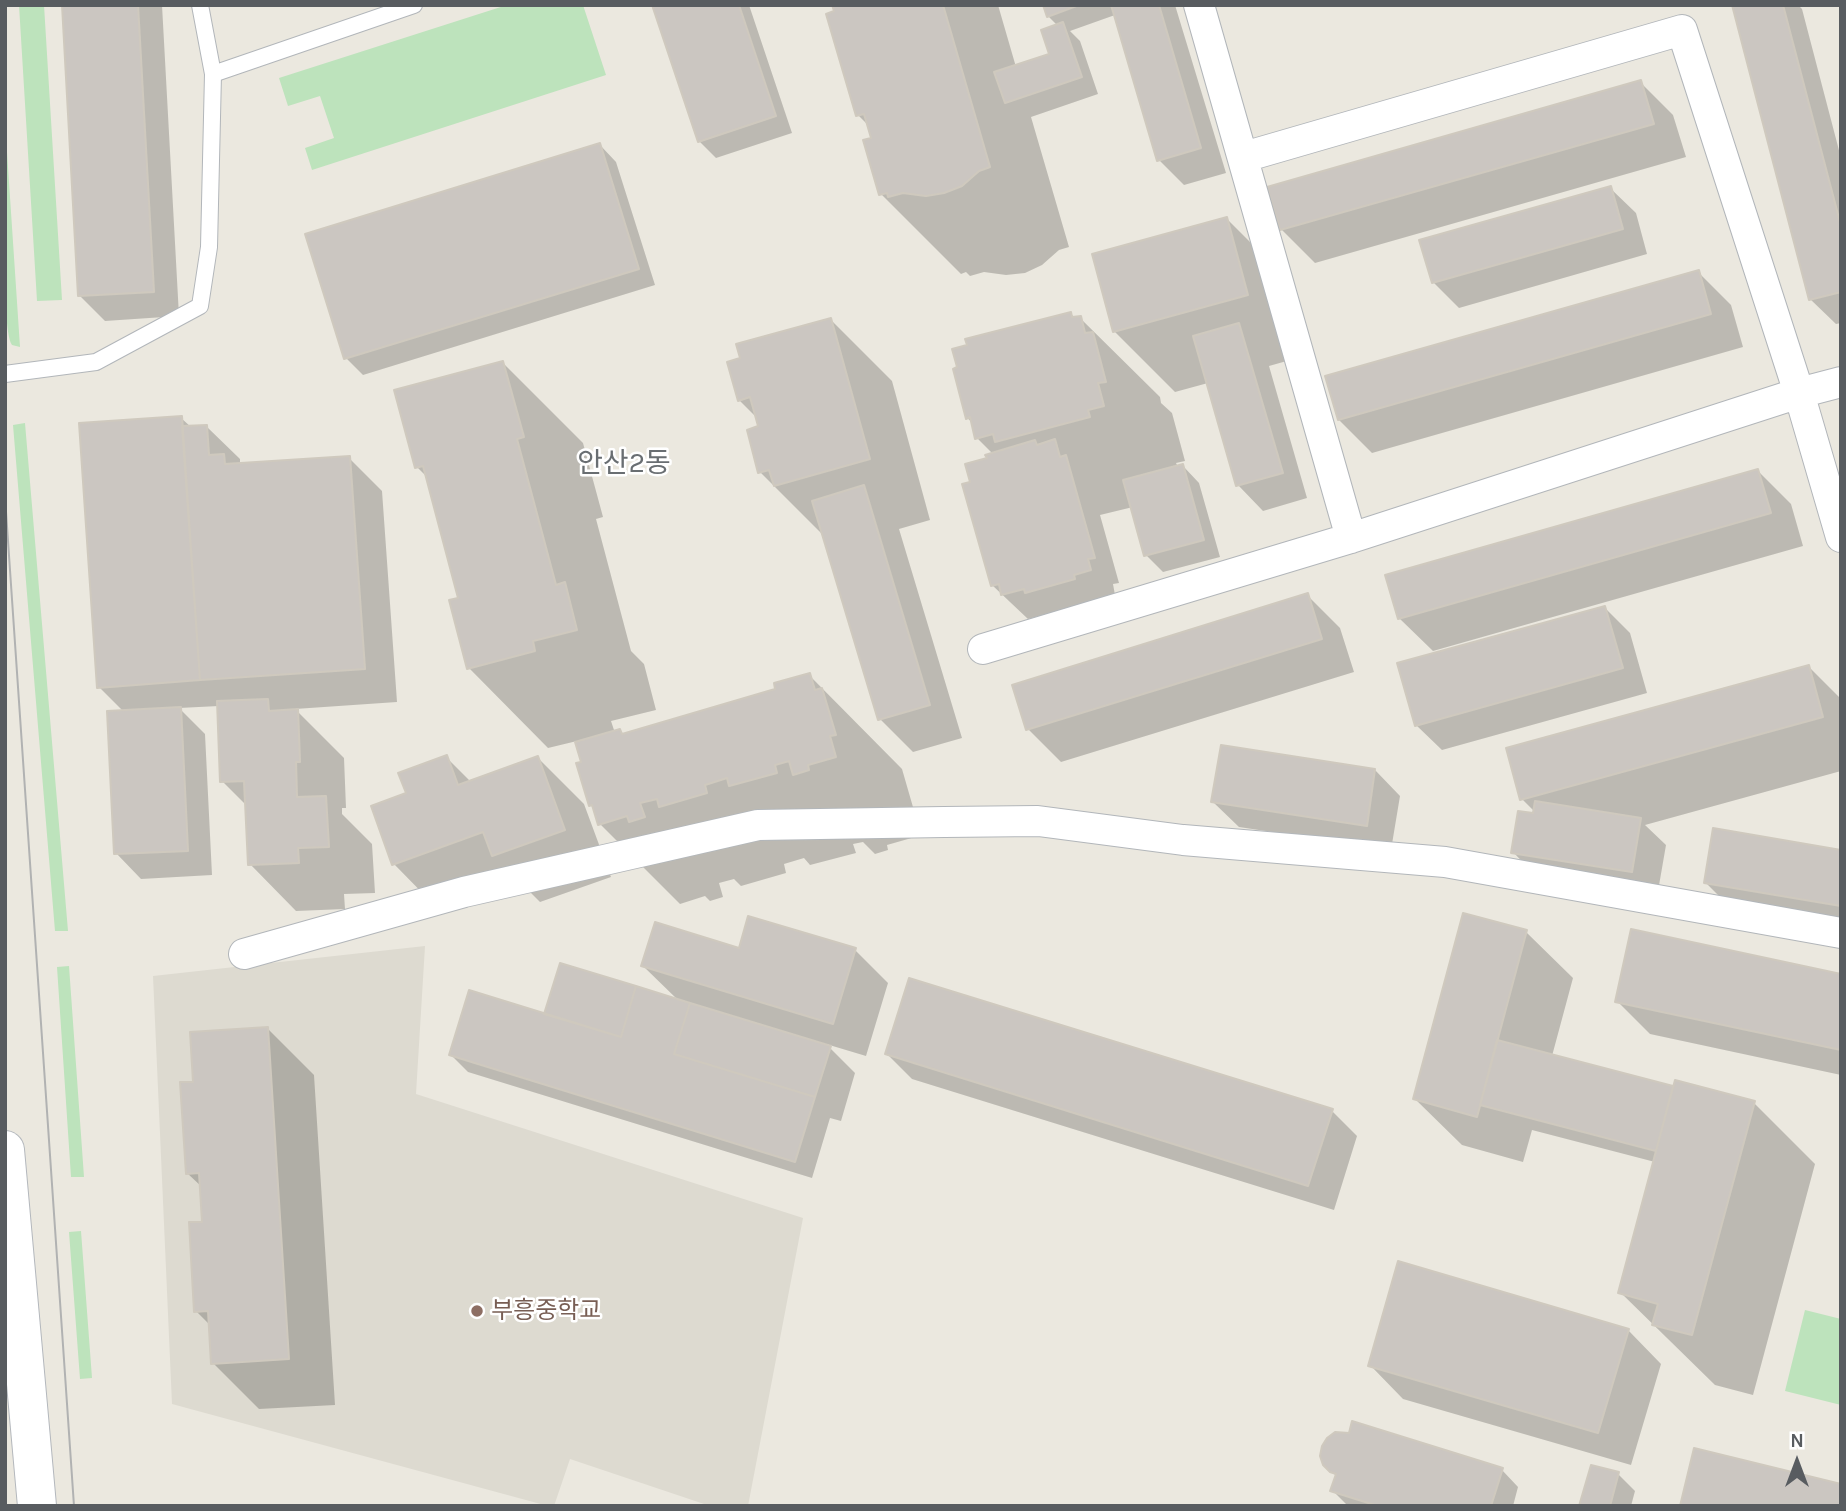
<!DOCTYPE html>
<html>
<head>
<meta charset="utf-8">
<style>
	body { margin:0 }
	#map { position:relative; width:1846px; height:1511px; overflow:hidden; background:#ebe8df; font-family:Karla,sans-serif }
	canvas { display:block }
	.frame { position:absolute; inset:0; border:7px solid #585c60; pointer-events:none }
	.north { position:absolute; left:1762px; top:1427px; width:70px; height:70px; -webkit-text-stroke:5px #fff; paint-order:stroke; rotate:0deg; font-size:19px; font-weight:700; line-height:28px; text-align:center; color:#585c60 }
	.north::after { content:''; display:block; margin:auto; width:24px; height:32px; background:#585c60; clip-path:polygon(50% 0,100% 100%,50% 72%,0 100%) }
</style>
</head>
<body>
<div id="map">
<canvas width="1846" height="1511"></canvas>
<div class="frame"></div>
<div class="north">N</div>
</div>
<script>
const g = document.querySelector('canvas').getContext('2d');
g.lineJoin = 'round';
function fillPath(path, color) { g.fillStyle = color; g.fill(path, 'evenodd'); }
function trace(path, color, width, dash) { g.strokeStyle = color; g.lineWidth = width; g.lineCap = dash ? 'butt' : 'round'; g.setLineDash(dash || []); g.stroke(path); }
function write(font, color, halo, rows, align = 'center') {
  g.font = font + ' Karla,"Noto Sans KR",sans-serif'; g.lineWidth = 5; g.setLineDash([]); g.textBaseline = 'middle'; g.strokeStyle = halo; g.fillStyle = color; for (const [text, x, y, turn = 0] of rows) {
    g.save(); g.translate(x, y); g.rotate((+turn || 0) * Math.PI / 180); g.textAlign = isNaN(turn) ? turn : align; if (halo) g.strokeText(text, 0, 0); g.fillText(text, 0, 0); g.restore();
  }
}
const education = new Path2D(`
	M 425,946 L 416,1094 L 803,1218 L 748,1506 L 710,1506 L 570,1459 L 554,1506 L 548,1506 L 172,1404 L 153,976 Z`);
const green = new Path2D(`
	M 19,5 L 44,5 L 62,300 L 37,301 Z
	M 507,5 L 583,5 L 606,75 L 312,170 L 305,148 L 334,138 L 320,96 L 288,106 L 279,78 Z
	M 5,122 L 20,347 L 12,345 C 0,327 5,156 5,122 Z
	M 25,423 L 68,931 L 55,931 L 13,425 Z
	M 69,966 L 84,1177 L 71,1177 L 57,967 Z
	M 81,1231 L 92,1378 L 80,1379 L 69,1232 Z
	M 1805,1310 L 1841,1319 L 1841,1405 L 1785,1391 Z`);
const shadow = new Path2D(`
	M 64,5 L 162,5 L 179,316 L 105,321 L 80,296 Z
	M 654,5 L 749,5 L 792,133 L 716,158 L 699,141 Z
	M 834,5 L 998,5 L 1016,67 L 1051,55 L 1058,26 L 1048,16 L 1045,5 L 1175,5 L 1226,173 L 1184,185 L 1159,160 L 1115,15 L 1070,31 L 1080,41 L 1098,94 L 1031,117 L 1069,247 L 1059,250 L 1042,265 L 1025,273 L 1006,275 L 984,272 L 970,276 L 966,272 L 961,274 L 881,194 L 873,139 L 870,127 L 858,115 Z
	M 1734,5 L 1798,5 L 1802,9 L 1841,158 L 1841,323 L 1836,324 L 1810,299 Z
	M 1640,82 L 1673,115 L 1686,157 L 1315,263 L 1281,229 Z
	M 600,145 L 616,162 L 655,285 L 363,375 L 346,358 Z
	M 1610,188 L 1636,213 L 1647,254 L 1459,308 L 1433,282 Z
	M 1227,219 L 1288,280 L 1308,355 L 1269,366 L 1307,498 L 1263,511 L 1238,485 L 1208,383 L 1175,392 L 1114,331 Z
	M 1698,272 L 1731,305 L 1743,347 L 1372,453 L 1339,420 Z
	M 1071,314 L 1076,319 L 1080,318 L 1160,397 L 1161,403 L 1172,413 L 1185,461 L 1176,463 L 1178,467 L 1183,466 L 1199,483 L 1220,557 L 1163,572 L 1146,555 L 1133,507 L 1100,515 L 1119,583 L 1113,584 L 1115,595 L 1052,618 L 1048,614 L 1028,619 L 992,585 L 972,483 L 993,454 L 977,438 L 973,423 L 967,418 Z
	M 831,320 L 892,381 L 930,520 L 899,529 L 962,738 L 913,752 L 880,719 L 823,532 L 821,533 L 760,472 L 761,428 L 758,419 L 739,400 Z
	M 503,363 L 583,443 L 603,517 L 596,519 L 631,651 L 644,664 L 656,710 L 611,721 L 615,733 L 620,731 L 624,735 L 778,691 L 809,675 L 902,769 L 915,814 L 915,837 L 887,845 L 888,850 L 875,854 L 863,842 L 853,844 L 856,853 L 810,865 L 804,858 L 784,864 L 786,873 L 741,886 L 734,879 L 719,883 L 723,897 L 710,901 L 705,896 L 680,904 L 600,824 L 596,810 L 591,805 L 577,741 L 548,748 L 469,668 L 460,599 L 428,478 L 417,467 Z
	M 181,418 L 191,427 L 206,426 L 240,459 L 240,465 L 349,458 L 382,491 L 397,702 L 295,709 L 344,758 L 346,808 L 342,808 L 342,814 L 372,844 L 375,893 L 344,894 L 345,909 L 296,911 L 250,864 L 247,806 L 222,781 L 219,706 L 179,708 L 205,734 L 212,875 L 141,879 L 116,853 L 123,711 L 99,687 Z
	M 1758,471 L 1791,504 L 1803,546 L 1433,651 L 1399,618 Z
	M 1307,595 L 1340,628 L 1354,672 L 1061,762 L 1028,729 Z
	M 1605,608 L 1630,633 L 1647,693 L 1442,750 L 1416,725 Z
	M 1809,667 L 1841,699 L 1841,771 L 1645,825 L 1666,845 L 1657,897 L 1538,878 L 1513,852 L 1535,812 L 1522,799 Z
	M 446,757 L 471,782 L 538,758 L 584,804 L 611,877 L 540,902 L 520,882 L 440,911 L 394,864 L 408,795 Z
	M 1375,770 L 1400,796 L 1391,850 L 1239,827 L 1213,802 Z
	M 1841,852 L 1841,926 L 1731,908 L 1705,882 Z
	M 1526,932 L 1573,978 L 1552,1056 L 1674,1090 L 1754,1103 L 1815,1164 L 1753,1395 L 1715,1385 L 1620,1292 L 1655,1162 L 1532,1130 L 1523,1162 L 1462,1145 L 1415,1099 Z
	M 740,950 L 855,950 L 888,983 L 866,1056 L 826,1044 L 855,1073 L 841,1121 L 830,1118 L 812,1178 L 468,1072 L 451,1055 L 545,1016 L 679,1001 L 643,966 Z
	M 1841,976 L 1841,1075 L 1650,1034 L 1617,1001 Z
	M 268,1029 L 314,1075 L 335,1405 L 259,1409 L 213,1363 L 210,1325 L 196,1311 L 204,1223 L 202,1187 L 187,1173 L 195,1083 Z
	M 887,1054 L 1332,1111 L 1357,1136 L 1334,1210 L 912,1079 Z
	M 1628,1330 L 1661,1364 L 1631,1465 L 1403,1399 L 1370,1365 Z
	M 1325,1464 L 1502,1470 L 1518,1487 L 1513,1506 L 1348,1506 L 1332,1490 L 1337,1477 Z
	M 1618,1474 L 1635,1491 L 1631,1506 L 1581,1506 Z`);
const building = new Path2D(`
	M 62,5 L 138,5 L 154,292 L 78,296 Z
	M 652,5 L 739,5 L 776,116 L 698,142 Z
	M 832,5 L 943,5 L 990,167 L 979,171 L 962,186 L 944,193 L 926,196 L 903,193 L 888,197 L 887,193 L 879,195 L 863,140 L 871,138 L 864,114 L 856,116 L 826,14 L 834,11 Z
	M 1043,5 L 1079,5 L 1047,17 Z
	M 1111,5 L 1159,5 L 1201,148 L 1157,161 Z
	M 1732,5 L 1783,5 L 1841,226 L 1841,292 L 1809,300 Z
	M 1063,22 L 1082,77 L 1005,103 L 994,72 L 1049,54 L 1041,30 Z
	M 1641,80 L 1654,124 L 1280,230 L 1267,187 Z
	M 600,143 L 639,269 L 344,359 L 305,234 Z
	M 1611,186 L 1623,229 L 1432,283 L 1419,240 Z
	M 1227,217 L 1248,295 L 1113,332 L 1092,254 Z
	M 1699,270 L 1711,314 L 1338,420 L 1325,376 Z
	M 1071,312 L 1072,317 L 1081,316 L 1085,333 L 1093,332 L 1106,382 L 1098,383 L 1104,406 L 1088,410 L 1090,417 L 995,442 L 993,434 L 975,439 L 970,417 L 966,419 L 953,369 L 957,367 L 952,349 L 967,345 L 965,339 Z
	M 831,318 L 870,459 L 774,486 L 769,470 L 758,473 L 747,430 L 758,426 L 750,397 L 738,401 L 727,362 L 740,358 L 736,344 Z
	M 1239,323 L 1283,473 L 1236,486 L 1193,336 Z
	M 503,361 L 524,437 L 517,439 L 556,585 L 565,582 L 577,630 L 533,641 L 535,651 L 467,669 L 449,600 L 458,598 L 423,466 L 415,468 L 394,390 Z
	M 182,416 L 200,680 L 97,688 L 79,423 Z
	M 207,425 L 209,455 L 224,454 L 225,464 L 350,456 L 365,669 L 200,680 L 182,426 Z
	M 1055,439 L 1060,457 L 1066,455 L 1095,558 L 1088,559 L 1091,570 L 1074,575 L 1075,579 L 1025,593 L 1024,589 L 1001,595 L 999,584 L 991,586 L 962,484 L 970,482 L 965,464 L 987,458 L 985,455 L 1035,440 L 1037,445 Z
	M 1183,464 L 1204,540 L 1144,556 L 1123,480 Z
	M 1758,469 L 1771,513 L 1398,619 L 1385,575 Z
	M 864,485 L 930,705 L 878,720 L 812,501 Z
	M 1308,593 L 1322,639 L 1026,730 L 1012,685 Z
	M 1605,606 L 1623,668 L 1415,726 L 1397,663 Z
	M 1809,665 L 1823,717 L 1520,800 L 1506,748 Z
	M 810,673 L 815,690 L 822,688 L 836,735 L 830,736 L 836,757 L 808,765 L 809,770 L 793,775 L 789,761 L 775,765 L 777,773 L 729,786 L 727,778 L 705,785 L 707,793 L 659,807 L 657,799 L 640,803 L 645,817 L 629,822 L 627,816 L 598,825 L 592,805 L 589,806 L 576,763 L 581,762 L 575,742 L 620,729 L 622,734 L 775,689 L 774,683 Z
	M 268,699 L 269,711 L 298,709 L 300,762 L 296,762 L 297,797 L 326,796 L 329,847 L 298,848 L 299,863 L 248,865 L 244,781 L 220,782 L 217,701 Z
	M 181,707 L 188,851 L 114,854 L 107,711 Z
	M 1221,745 L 1375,769 L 1367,826 L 1211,802 Z
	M 447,755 L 458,785 L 538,756 L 565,830 L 492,856 L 483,832 L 392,865 L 371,806 L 406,793 L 398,773 Z
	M 1535,801 L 1641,818 L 1632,872 L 1511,853 L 1518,811 L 1533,813 Z
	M 1713,828 L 1841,850 L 1841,906 L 1704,883 Z
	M 1463,913 L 1527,930 L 1477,1117 L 1413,1099 Z
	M 748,916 L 856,948 L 833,1024 L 641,966 L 655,922 L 739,948 Z
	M 1631,929 L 1841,974 L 1841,1050 L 1615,1002 Z
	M 560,963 L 636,986 L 621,1037 L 544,1014 Z
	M 909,978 L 1333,1109 L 1308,1186 L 885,1054 Z
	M 636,986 L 690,1003 L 674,1054 L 815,1097 L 795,1162 L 449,1055 L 469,990 L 621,1037 Z
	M 690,1003 L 831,1046 L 815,1097 L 674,1054 Z
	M 268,1027 L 289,1359 L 211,1364 L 208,1311 L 194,1312 L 189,1222 L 202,1222 L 199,1173 L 186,1174 L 180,1082 L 193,1082 L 190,1032 Z
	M 1497,1040 L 1673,1086 L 1656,1151 L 1480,1105 Z
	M 1675,1080 L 1755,1101 L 1692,1335 L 1652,1325 L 1658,1304 L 1618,1293 Z
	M 1398,1261 L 1629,1329 L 1598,1433 L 1368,1366 Z
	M 1352,1421 L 1503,1468 L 1491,1506 L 1378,1506 L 1330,1491 L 1336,1474 L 1330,1472 L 1323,1465 L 1320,1456 L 1322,1446 L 1327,1438 L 1335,1432 L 1349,1433 Z
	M 1694,1448 L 1841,1484 L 1841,1506 L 1680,1506 Z
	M 1591,1465 L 1619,1472 L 1610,1506 L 1579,1506 Z`);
const lane = new Path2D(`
	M 213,74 L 414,5
	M 5,374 L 96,362 L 200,306 L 209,247 L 213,74 L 200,5`);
const street = new Path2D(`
	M 1199,5 L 1351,538
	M 1244,157 L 1682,30 L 1799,393 L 1841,537
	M 983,649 L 1351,538 L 1799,393 L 1841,382
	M 244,954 L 464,892 L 758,825 L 944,822 L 1038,821 L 1183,840 L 1445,862 L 1841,933`);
const secondary = new Path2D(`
	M 5,1150 L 37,1506`);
const tram = new Path2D(`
	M 5,497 L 74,1506`);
const markers = [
	[477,1311,7,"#8d6e63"]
];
const educationNames = [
	["부흥중학교",491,1311]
];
const quarterNames = [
	["안산2동",624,464]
];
fillPath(education, '#dddad0');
fillPath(green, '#bde3bc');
fillPath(shadow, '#0003');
fillPath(building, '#cbc6c1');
trace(building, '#cfc9be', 2);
trace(lane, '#b2b6ba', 18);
trace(street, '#b2b6ba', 32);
trace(secondary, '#b3b7bc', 40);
trace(lane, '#fff', 16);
trace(street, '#fff', 30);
trace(secondary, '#fff', 38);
trace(tram, '#b1b2b2', 2);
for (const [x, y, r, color] of markers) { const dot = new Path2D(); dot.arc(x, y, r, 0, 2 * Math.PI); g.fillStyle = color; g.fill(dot); trace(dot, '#fff', 2.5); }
write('24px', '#785e54', '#fff', educationNames, 'left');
write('28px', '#696e72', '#fff', quarterNames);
</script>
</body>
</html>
